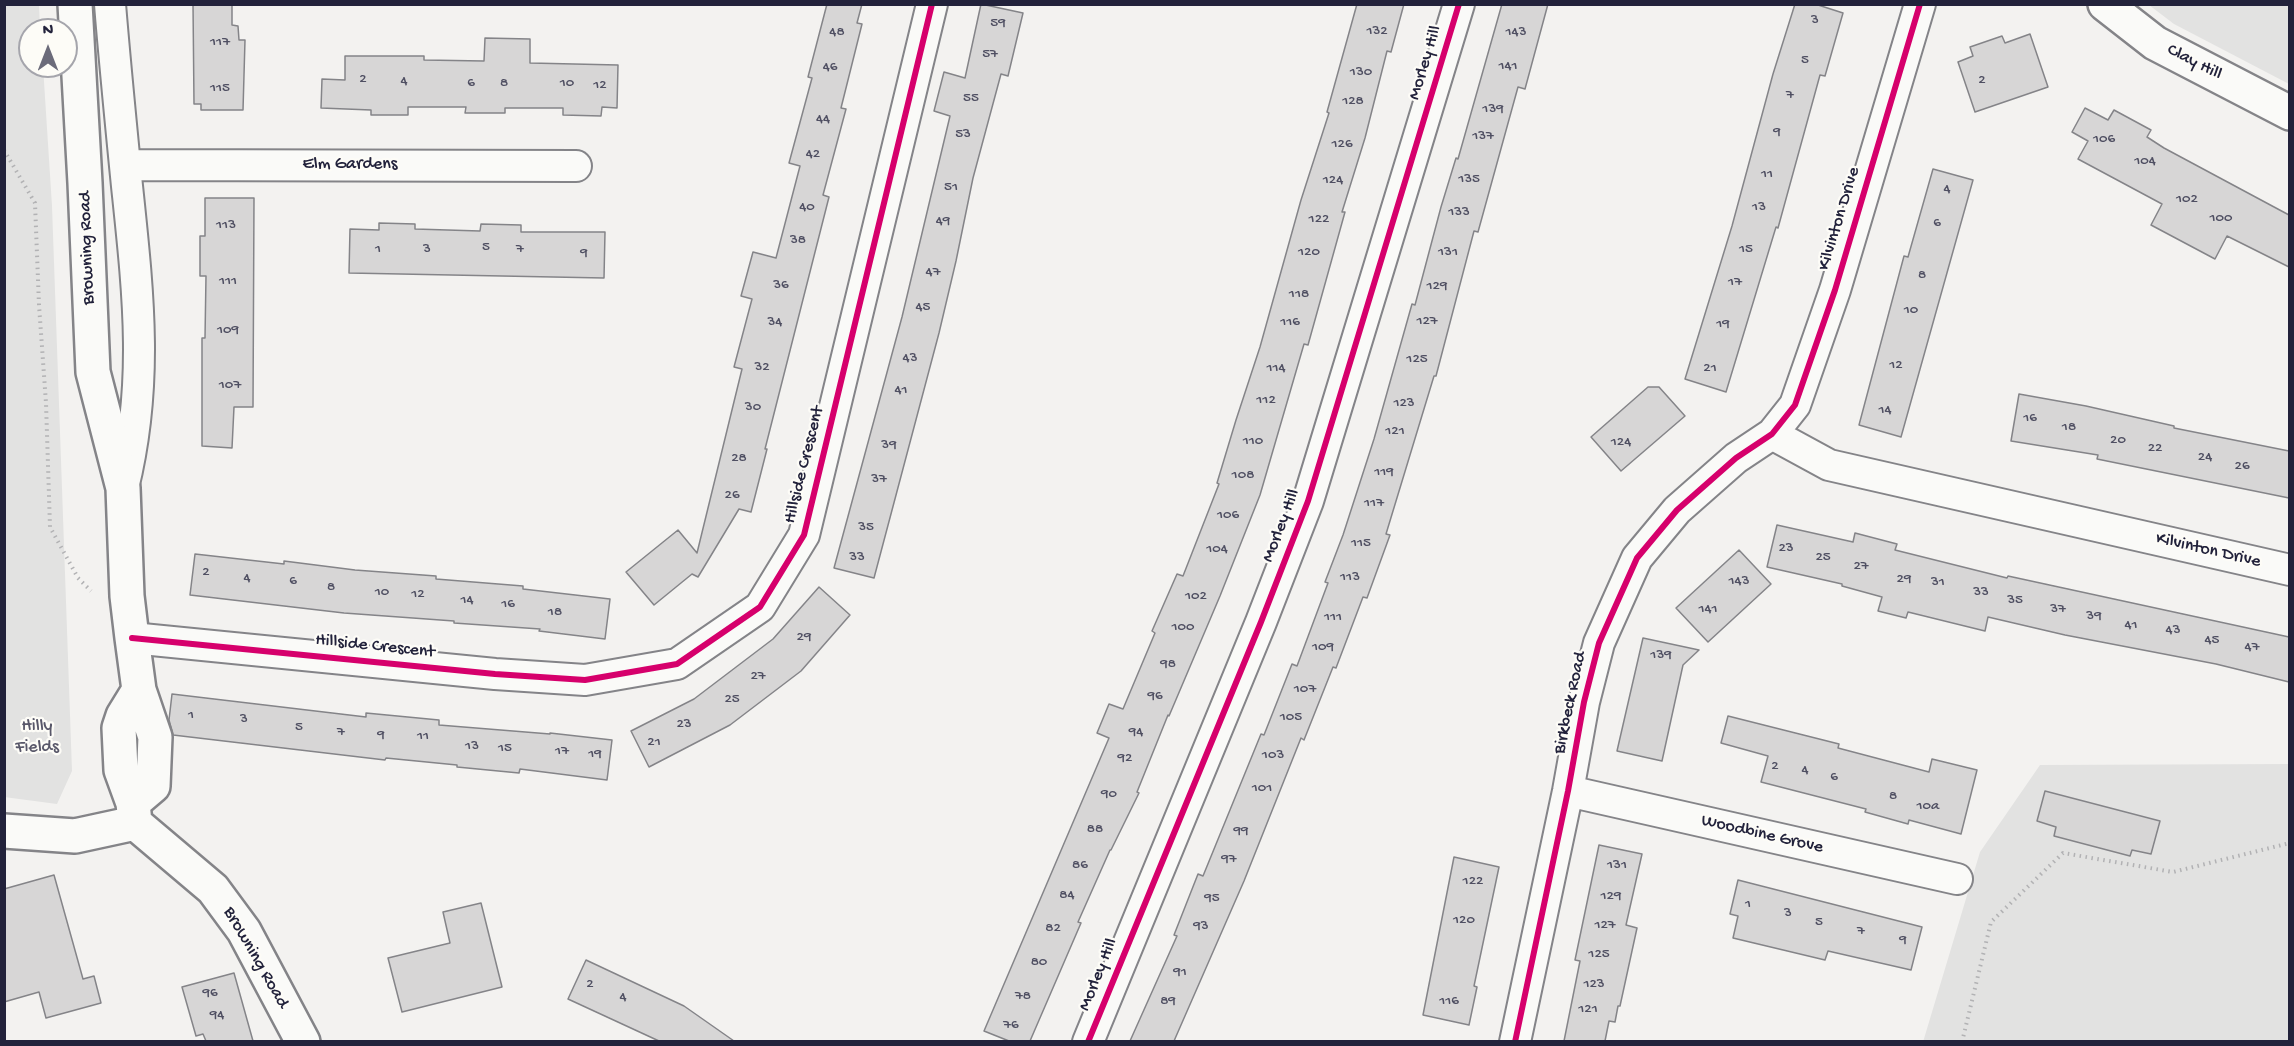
<!DOCTYPE html>
<html>
<head>
<meta charset="utf-8">
<style>
	body { margin:0 }
	#map { position:relative; width:2294px; height:1046px; overflow:hidden; background:#f3f2f0; font-family:"Gochi Hand",sans-serif }
	canvas { display:block }
	.frame { position:absolute; inset:0; border:6px solid #22223b; pointer-events:none }
	.north { position:absolute; left:18px; top:18px; width:60px; height:60px; box-sizing:border-box; background:#fdfcf7; border:2px solid #a5a5ac; border-radius:50%; rotate:0deg; font-size:16px; font-weight:700; line-height:24px; text-align:center; color:#22223b }
	.north::after { content:''; display:block; margin:auto; width:21px; height:27px; background:#6b6b7a; clip-path:polygon(50% 0,100% 100%,50% 72%,0 100%) }
</style>
</head>
<body>
<div id="map">
<canvas width="2294" height="1046"></canvas>
<div class="frame"></div>
<div class="north">N</div>
</div>
<script>
const g = document.querySelector('canvas').getContext('2d');
g.lineJoin = 'round';
function fillPath(path, color) { g.fillStyle = color; g.fill(path, 'evenodd'); }
function trace(path, color, width, dash) { g.strokeStyle = color; g.lineWidth = width; g.lineCap = dash ? 'butt' : 'round'; g.setLineDash(dash || []); g.stroke(path); }
function write(font, color, halo, rows, align = 'center') {
  g.font = font + ' "Gochi Hand",sans-serif'; g.lineWidth = 4.5; g.setLineDash([]); g.textBaseline = 'middle'; g.strokeStyle = halo; g.fillStyle = color; for (const [text, x, y, turn = 0] of rows) {
    g.save(); g.translate(x, y); g.rotate((+turn || 0) * Math.PI / 180); g.textAlign = isNaN(turn) ? turn : align; if (halo) g.strokeText(text, 0, 0); g.fillText(text, 0, 0); g.restore();
  }
}
const green = new Path2D(`
	M 39,5 L 40,30 L 30,30 L 30,66 L 43,66 L 52,206 L 72,771 L 57,804 L 4,797 L 4,5 Z
	M 2149,5 L 2289,5 L 2289,84 L 2174,24 Z
	M 2289,764 L 2289,1041 L 1923,1042 L 1980,852 L 2040,765 Z`);
const building = new Path2D(`
	M 193,4 L 232,4 L 232,25 L 238,26 L 239,40 L 245,40 L 243,110 L 201,110 L 201,104 L 194,104 Z
	M 827,4 L 862,4 L 857,23 L 862,24 L 841,108 L 846,109 L 823,195 L 829,197 L 765,449 L 767,449 L 751,512 L 739,509 L 698,577 L 692,574 L 654,605 L 626,572 L 678,530 L 697,553 L 742,369 L 734,367 L 752,299 L 741,296 L 753,252 L 776,258 L 800,166 L 789,163 L 812,78 L 808,77 Z
	M 981,4 L 1023,13 L 1008,76 L 1001,74 L 973,178 L 956,261 L 939,333 L 874,578 L 834,568 L 902,317 L 950,116 L 934,111 L 944,72 L 965,78 Z
	M 1357,4 L 1404,4 L 1391,52 L 1387,51 L 1365,138 L 1342,212 L 1345,212 L 1308,345 L 1304,344 L 1260,495 L 1220,596 L 1169,716 L 1168,715 L 1137,792 L 1139,793 L 1111,850 L 1110,850 L 1078,922 L 1081,923 L 1030,1041 L 1009,1041 L 984,1031 L 1109,738 L 1097,733 L 1109,704 L 1123,709 L 1155,633 L 1152,631 L 1177,574 L 1183,576 L 1219,484 L 1217,483 L 1236,420 L 1260,347 L 1301,200 L 1329,113 L 1327,112 Z
	M 1502,4 L 1548,4 L 1525,89 L 1518,87 L 1478,232 L 1474,231 L 1436,376 L 1434,376 L 1386,534 L 1390,535 L 1367,598 L 1363,597 L 1336,668 L 1333,667 L 1304,740 L 1301,738 L 1244,881 L 1174,1041 L 1130,1041 L 1177,936 L 1174,935 L 1198,874 L 1203,876 L 1261,734 L 1264,735 L 1292,664 L 1297,666 L 1328,583 L 1325,582 L 1343,535 L 1374,439 L 1412,304 L 1415,305 L 1441,207 L 1456,158 L 1458,159 Z
	M 1795,4 L 1815,4 L 1843,13 L 1825,76 L 1820,75 L 1778,228 L 1776,227 L 1726,392 L 1685,379 L 1732,226 L 1773,74 Z
	M 2030,34 L 2048,87 L 1975,112 L 1958,62 L 1973,56 L 1970,47 L 2002,36 L 2005,43 Z
	M 485,38 L 530,39 L 530,63 L 618,65 L 617,108 L 602,107 L 601,116 L 563,115 L 563,108 L 505,108 L 505,113 L 465,113 L 466,107 L 408,107 L 408,115 L 371,115 L 371,110 L 321,108 L 322,79 L 345,80 L 345,56 L 424,56 L 424,60 L 484,61 Z
	M 2085,108 L 2108,120 L 2114,110 L 2151,130 L 2147,137 L 2164,148 L 2289,215 L 2289,267 L 2227,236 L 2215,259 L 2151,225 L 2162,204 L 2078,159 L 2088,141 L 2072,132 Z
	M 1933,169 L 1973,180 L 1901,437 L 1859,425 L 1904,256 L 1908,257 Z
	M 205,198 L 254,198 L 253,407 L 234,407 L 232,448 L 202,446 L 202,338 L 205,338 L 206,276 L 200,276 L 200,236 L 205,236 Z
	M 379,223 L 415,224 L 415,229 L 480,231 L 481,224 L 521,225 L 521,232 L 605,232 L 604,278 L 349,273 L 350,229 L 379,230 Z
	M 1648,387 L 1659,387 L 1685,416 L 1621,471 L 1591,437 Z
	M 2019,394 L 2086,406 L 2174,426 L 2174,428 L 2289,451 L 2289,498 L 2097,459 L 2098,455 L 2011,441 Z
	M 1777,525 L 1853,542 L 1855,533 L 1897,544 L 1895,550 L 2007,578 L 2008,576 L 2289,637 L 2289,682 L 2216,664 L 2065,635 L 1988,617 L 1985,631 L 1908,612 L 1906,618 L 1878,611 L 1882,597 L 1842,586 L 1842,584 L 1767,567 Z
	M 1739,550 L 1771,584 L 1708,642 L 1676,608 Z
	M 195,554 L 284,564 L 284,561 L 355,570 L 436,576 L 436,579 L 523,586 L 523,589 L 610,599 L 605,639 L 539,631 L 540,629 L 454,623 L 454,621 L 344,613 L 190,595 Z
	M 819,587 L 850,615 L 801,671 L 730,725 L 649,767 L 631,731 L 694,699 L 773,639 Z
	M 1643,638 L 1699,650 L 1683,665 L 1662,761 L 1617,751 Z
	M 172,694 L 366,717 L 366,713 L 439,720 L 439,725 L 550,734 L 550,733 L 612,740 L 607,780 L 520,769 L 519,773 L 457,767 L 457,765 L 386,758 L 385,760 L 173,735 L 169,720 Z
	M 1728,716 L 1839,744 L 1838,748 L 1929,772 L 1932,759 L 1977,770 L 1961,834 L 1909,820 L 1908,824 L 1865,812 L 1866,809 L 1761,782 L 1768,756 L 1721,743 Z
	M 2045,791 L 2160,821 L 2151,854 L 2132,850 L 2130,856 L 2054,836 L 2056,827 L 2037,821 Z
	M 1599,845 L 1642,854 L 1626,925 L 1637,928 L 1620,1006 L 1618,1006 L 1615,1022 L 1609,1021 L 1605,1041 L 1564,1041 L 1580,961 L 1575,960 Z
	M 1454,857 L 1499,867 L 1474,986 L 1477,987 L 1469,1025 L 1423,1015 Z
	M 54,875 L 83,979 L 94,976 L 101,1003 L 46,1018 L 39,992 L 4,1002 L 4,889 Z
	M 1738,880 L 1922,927 L 1911,970 L 1828,951 L 1825,960 L 1733,938 L 1738,916 L 1730,914 Z
	M 481,903 L 502,987 L 402,1012 L 388,958 L 450,943 L 443,912 Z
	M 586,960 L 684,1006 L 734,1041 L 659,1041 L 568,999 Z
	M 234,973 L 253,1041 L 206,1041 L 203,1034 L 196,1036 L 182,987 Z`);
const path = new Path2D(`
	M 4,150 L 35,203 L 39,305 L 46,403 L 50,527 L 78,578 L 91,591
	M 1962,1042 L 1991,922 L 2063,853 L 2173,872 L 2290,843`);
const street = new Path2D(`
	M 110,4 C 115,65 121,125 127,186 C 138,291 149,383 123,488
	M 125,165 L 576,166
	M 1772,434 L 1829,465 L 2290,570
	M 132,638 L 495,674 L 585,680 L 677,664 L 760,607 L 804,535 L 932,4
	M 1568,791 L 1957,879
	M 1088,1042 L 1261,622 L 1308,501 L 1459,4
	M 1515,1042 L 1568,791 L 1584,702 L 1599,643 L 1637,558 L 1677,510 L 1736,458 L 1772,434 L 1795,405 L 1835,290 L 1920,4`);
const secondary = new Path2D(`
	M 75,4 L 85,183 L 93,372 L 123,488 L 127,596 L 132,638 L 139,690 L 155,737 L 153,786 L 133,803
	M 2105,4 L 2155,43 L 2290,113
	M 139,690 L 123,716 L 119,728 L 121,770 L 133,803 L 135,823 L 213,889 L 244,931 L 303,1042
	M 4,831 L 75,836 L 135,823`);
const cycleway = new Path2D(`
	M 132,638 L 495,674 L 585,680 L 677,664 L 760,607 L 804,535 L 932,4
	M 1088,1042 L 1261,622 L 1308,501 L 1459,4
	M 1515,1042 L 1568,791 L 1584,702 L 1599,643 L 1637,558 L 1677,510 L 1736,458 L 1772,434 L 1795,405 L 1835,290 L 1920,4`);
const numberNames = [
	["3",1815,21],
	["59",998,24],
	["132",1377,32],
	["48",837,33],
	["143",1516,33],
	["117",220,43],
	["57",990,55],
	["5",1805,61],
	["141",1508,67],
	["46",830,68],
	["130",1361,73],
	["2",363,80],
	["2",1982,81],
	["4",404,82],
	["6",471,84],
	["8",504,84],
	["10",567,84],
	["12",600,86],
	["115",220,89],
	["7",1790,96],
	["55",971,99],
	["128",1353,102],
	["139",1493,110],
	["44",823,120],
	["9",1777,133],
	["53",963,135],
	["137",1483,137],
	["106",2104,140],
	["126",1342,145],
	["42",813,155],
	["104",2145,162],
	["11",1767,175],
	["135",1469,180],
	["124",1333,181],
	["51",951,188],
	["4",1947,190],
	["102",2187,200],
	["40",807,208],
	["13",1759,208],
	["133",1459,213],
	["100",2221,219],
	["122",1319,220],
	["49",943,222],
	["6",1937,224],
	["113",226,226],
	["38",798,241],
	["5",486,248],
	["1",378,250],
	["3",427,250],
	["7",520,250],
	["15",1746,250],
	["120",1309,253],
	["131",1448,253],
	["9",584,254],
	["47",933,273],
	["8",1922,276],
	["111",228,282],
	["17",1735,283],
	["36",781,286],
	["129",1437,287],
	["118",1299,295],
	["45",923,308],
	["10",1911,311],
	["127",1427,322],
	["34",775,323],
	["116",1290,323],
	["19",1723,325],
	["109",228,331],
	["43",910,359],
	["125",1417,360],
	["12",1896,366],
	["32",762,368],
	["114",1276,369],
	["21",1710,369],
	["107",230,386],
	["41",901,391],
	["112",1266,401],
	["123",1404,404],
	["30",753,408],
	["14",1885,411],
	["16",2030,419],
	["18",2069,428],
	["121",1395,432],
	["20",2118,441],
	["110",1253,442],
	["124",1621,443],
	["39",889,446],
	["22",2155,449],
	["24",2205,458],
	["28",739,459],
	["26",2242,467],
	["119",1384,473],
	["108",1243,476],
	["37",879,480],
	["26",732,496],
	["117",1374,504],
	["106",1228,516],
	["35",866,528],
	["115",1361,544],
	["23",1786,549],
	["104",1217,550],
	["33",857,558],
	["25",1823,558],
	["27",1861,567],
	["2",206,573],
	["113",1350,578],
	["4",247,579],
	["29",1904,580],
	["6",293,582],
	["143",1739,582],
	["31",1938,583],
	["8",331,588],
	["10",382,593],
	["33",1981,593],
	["12",418,595],
	["102",1196,597],
	["14",467,601],
	["35",2015,601],
	["16",508,605],
	["141",1708,610],
	["37",2058,610],
	["18",555,613],
	["39",2094,617],
	["111",1333,618],
	["41",2131,626],
	["100",1183,628],
	["43",2173,631],
	["29",804,638],
	["45",2212,641],
	["109",1323,648],
	["47",2252,648],
	["139",1661,656],
	["98",1168,665],
	["27",758,677],
	["107",1305,690],
	["96",1155,697],
	["25",732,700],
	["1",191,716],
	["105",1291,718],
	["3",244,720],
	["23",684,725],
	["5",299,728],
	["7",341,733],
	["94",1136,733],
	["9",381,736],
	["11",423,737],
	["21",654,743],
	["13",472,747],
	["15",505,749],
	["17",562,752],
	["19",595,755],
	["103",1273,756],
	["92",1125,759],
	["2",1775,767],
	["4",1805,771],
	["6",1834,778],
	["101",1262,789],
	["90",1109,795],
	["8",1893,797],
	["10a",1928,807],
	["88",1095,830],
	["99",1241,832],
	["97",1229,860],
	["86",1080,866],
	["131",1617,866],
	["122",1473,882],
	["84",1067,896],
	["129",1611,897],
	["95",1212,899],
	["1",1748,905],
	["3",1788,914],
	["120",1464,921],
	["5",1819,923],
	["127",1605,926],
	["93",1201,927],
	["82",1053,929],
	["7",1861,932],
	["9",1903,941],
	["125",1599,955],
	["80",1039,963],
	["91",1180,973],
	["2",590,985],
	["123",1594,985],
	["96",210,994],
	["78",1023,997],
	["4",623,998],
	["89",1168,1002],
	["116",1449,1002],
	["121",1588,1010],
	["94",217,1016],
	["76",1011,1026]
];
const streetNames = [
	["Morley Hill",1426,63,-73],
	["Clay Hill",2194,63,27],
	["Elm Gardens",350,165],
	["Kilvinton Drive",1840,219,-73],
	["Browning Road",88,248,-92],
	["Hillside Crescent",805,465,-76],
	["Morley Hill",1282,526,-69],
	["Kilvinton Drive",2208,551,13],
	["Hillside Crescent",375,647,6],
	["Birkbeck Road",1571,703,-78],
	["Woodbine Grove",1762,835,13],
	["Browning Road",255,958,60],
	["Morley Hill",1099,975,-68]
];
const parkNames = [
	["Hilly",37,727],
	["Fields",37,748]
];
fillPath(green, '#e2e2e1');
fillPath(building, '#d7d6d6');
trace(building, '#848488', 1.5);
trace(street, '#848488', 34);
trace(secondary, '#848488', 38);
trace(path, '#b2b2b4', 4, [1.5, 4.5]);
trace(street, '#fafaf8', 30);
trace(secondary, '#fafaf8', 33);
trace(cycleway, '#d6006c', 6);
write('15px', '#4f4f62', null, numberNames);
write('18px', '#22223b', '#fdfcf7', streetNames);
write('18px', '#585769', '#fdfcf7', parkNames);
</script>
</body>
</html>
